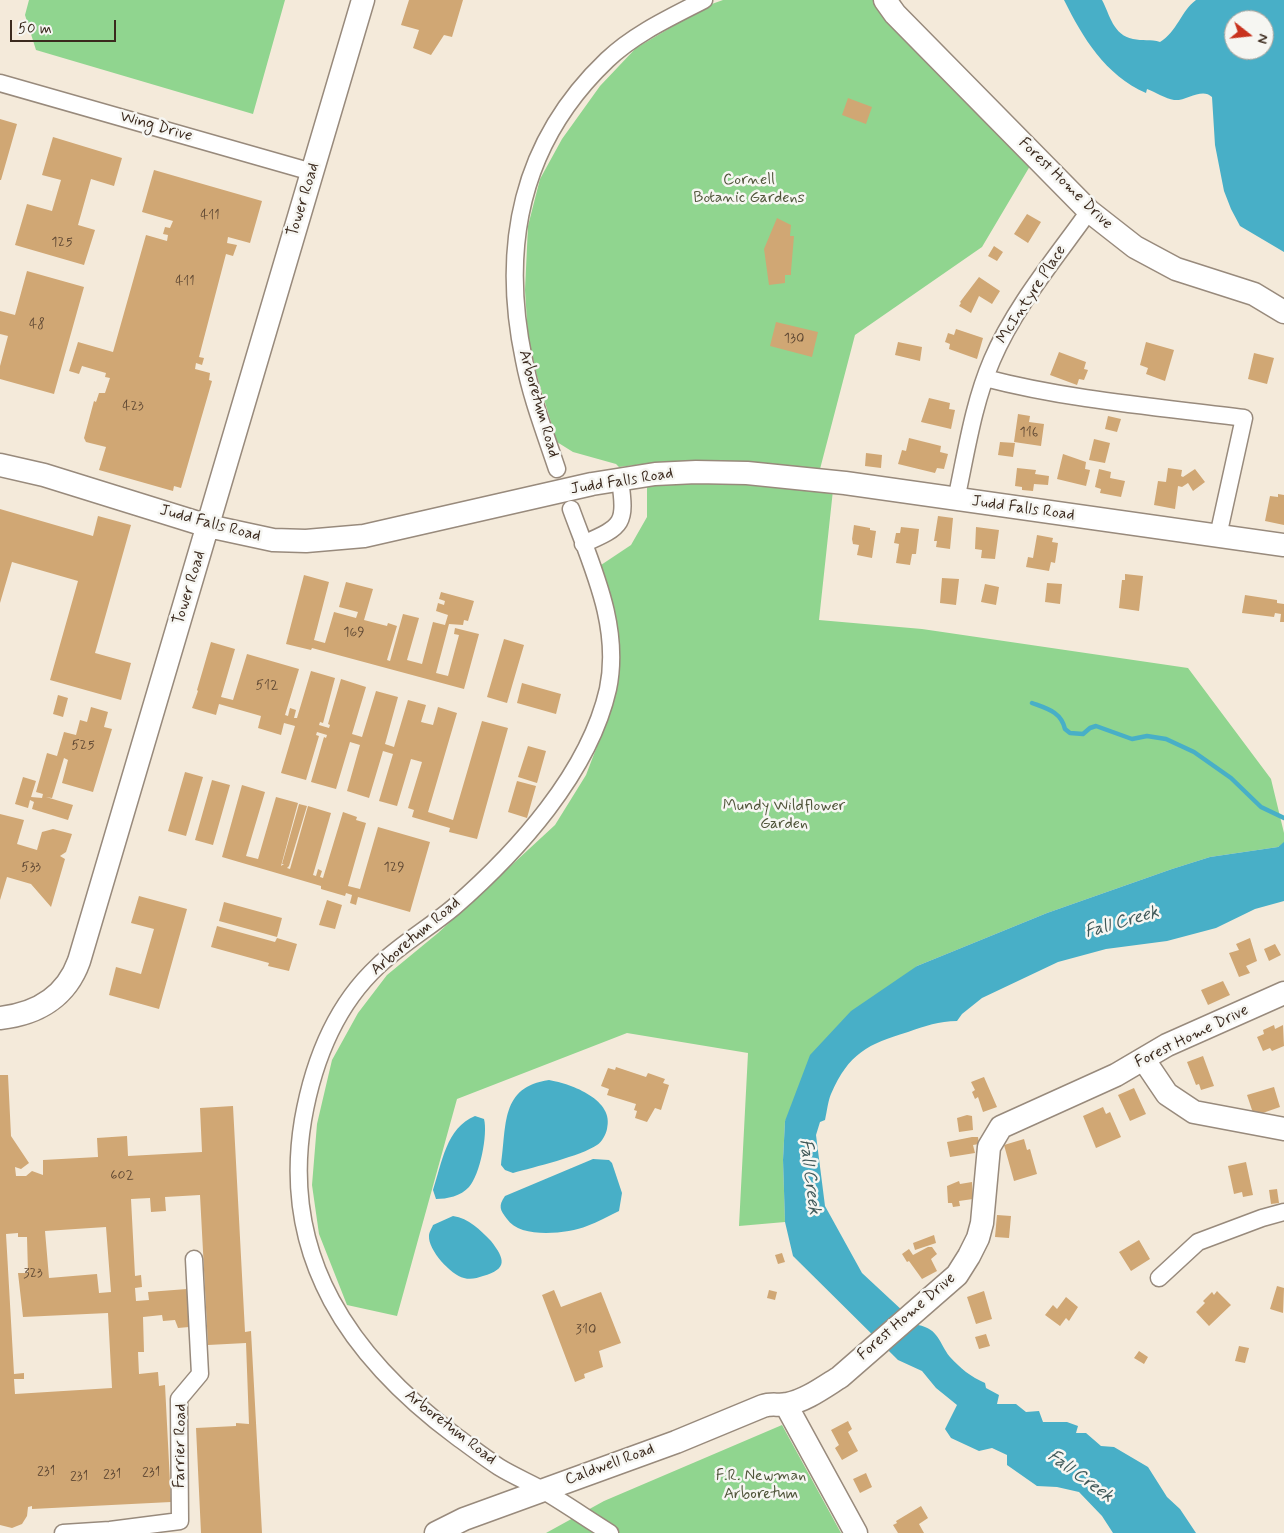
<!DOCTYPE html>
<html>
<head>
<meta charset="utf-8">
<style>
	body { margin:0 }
	#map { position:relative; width:1284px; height:1533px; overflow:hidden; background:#f4eada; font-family:Mynerve,sans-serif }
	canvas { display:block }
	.north { position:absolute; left:1224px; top:10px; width:50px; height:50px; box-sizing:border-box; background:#f6f6f2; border:1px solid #aba49d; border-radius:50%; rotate:106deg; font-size:14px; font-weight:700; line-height:20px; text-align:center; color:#3b2a1e }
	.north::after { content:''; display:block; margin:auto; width:18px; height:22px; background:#c8321e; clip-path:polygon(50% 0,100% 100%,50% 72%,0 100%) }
	.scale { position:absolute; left:10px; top:20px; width:106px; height:22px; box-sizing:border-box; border:2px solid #3b2a1e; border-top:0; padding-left:6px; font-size:15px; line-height:18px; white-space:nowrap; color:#3b2a1e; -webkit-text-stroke:4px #f6f6f2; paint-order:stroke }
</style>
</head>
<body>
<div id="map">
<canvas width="1284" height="1533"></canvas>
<div class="north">N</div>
<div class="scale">50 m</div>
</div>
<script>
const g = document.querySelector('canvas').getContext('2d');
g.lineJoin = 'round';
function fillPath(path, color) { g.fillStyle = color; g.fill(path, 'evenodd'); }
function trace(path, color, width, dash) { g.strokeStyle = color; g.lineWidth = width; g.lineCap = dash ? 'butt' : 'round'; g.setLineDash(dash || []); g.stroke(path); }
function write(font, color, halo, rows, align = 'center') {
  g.font = font + ' Mynerve,sans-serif'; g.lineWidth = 5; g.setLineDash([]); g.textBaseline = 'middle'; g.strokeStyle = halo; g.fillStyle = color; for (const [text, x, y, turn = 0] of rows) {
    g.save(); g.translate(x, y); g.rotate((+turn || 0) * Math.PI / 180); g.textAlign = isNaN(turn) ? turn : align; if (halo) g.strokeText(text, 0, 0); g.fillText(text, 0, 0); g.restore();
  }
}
const green = new Path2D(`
	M 29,0 L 285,0 L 253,114 L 36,50 L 25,15 Z
	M 723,0 L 874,0 L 1030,166 L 982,247 L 855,335 L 820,469 L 668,461 L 619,467 L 616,464 L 573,452 L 557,442 L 537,376 L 528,337 L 525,290 L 528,226 L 540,179 L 562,139 L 600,86 L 636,48 L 709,5 Z
	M 726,482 L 833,490 L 819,620 L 922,629 L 1188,668 L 1271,779 L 1284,833 L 1284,843 L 1278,847 L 1210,857 L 1172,869 L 1047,913 L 917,966 L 785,1121 L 783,1160 L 785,1222 L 739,1226 L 748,1053 L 627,1033 L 457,1099 L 397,1316 L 347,1305 L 319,1234 L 312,1185 L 317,1124 L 332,1060 L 358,1013 L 387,975 L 438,933 L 555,825 L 586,775 L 609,715 L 619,669 L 614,609 L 601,565 L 631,545 L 647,517 L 647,483 Z
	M 782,1425 L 841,1533 L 546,1533 L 604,1501 Z`);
const water = new Path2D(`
	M 1064,0 L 1102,0 C 1110,15 1113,35 1133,39 C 1142,41 1151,39 1160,42 C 1177,32 1181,11 1196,0 L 1284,0 L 1284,252 L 1240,226 L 1231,209 L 1224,191 L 1215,145 L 1212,97 C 1202,87 1187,101 1174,100 C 1166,99 1155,92 1147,89 L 1146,93 C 1105,75 1083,38 1064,0 ZM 1234,20 L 1264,20 L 1264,50 L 1234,50 Z
	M 1284,842 L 1284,901 L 1255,909 L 1216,928 L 1167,941 L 1106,949 L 1058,962 L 982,998 L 962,1014 L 957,1021 C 939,1021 925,1026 908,1032 C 868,1044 849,1053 831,1094 C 828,1101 827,1111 825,1120 L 820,1122 L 816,1135 L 825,1206 L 862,1273 L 918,1325 C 939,1329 939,1343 950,1357 C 960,1368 971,1377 985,1383 L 986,1388 L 999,1395 L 997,1404 L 1016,1404 L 1026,1412 L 1039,1411 L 1043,1422 L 1067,1422 L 1078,1426 L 1076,1433 L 1086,1433 L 1101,1446 L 1114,1447 L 1148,1467 L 1167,1497 L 1180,1509 L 1196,1533 L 1113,1533 L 1102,1516 L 1079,1492 L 1057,1487 L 1037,1486 L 1007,1465 L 1007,1455 L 992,1448 L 979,1451 L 951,1438 L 945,1429 L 957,1405 L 936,1388 L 922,1371 L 898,1360 L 793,1256 L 785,1222 L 783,1160 L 785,1121 L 810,1055 L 851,1011 L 917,966 L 1047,913 L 1172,869 L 1210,857 L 1278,847 Z
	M 549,1080 C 572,1084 615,1100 607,1129 C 606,1134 602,1142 597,1145 C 581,1156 534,1167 513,1173 L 505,1170 L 501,1165 C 507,1125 500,1087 549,1080 Z
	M 475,1116 L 484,1119 C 488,1134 480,1175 469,1187 C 461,1196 447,1199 436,1199 L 433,1190 C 442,1163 446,1128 475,1116 Z
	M 593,1159 L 609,1160 L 612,1163 L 622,1193 L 619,1211 C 608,1216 598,1222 587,1226 C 567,1234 520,1239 507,1219 C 500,1210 498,1206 505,1196 Z
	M 453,1216 C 469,1218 480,1230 491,1241 C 505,1259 508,1269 483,1276 C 477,1278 471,1280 464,1278 C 451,1275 428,1250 429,1236 C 429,1232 432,1228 433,1225 Z`);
const stream = new Path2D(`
	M 1032,703 C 1048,709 1061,712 1065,729 L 1070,733 L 1083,734 L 1090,728 L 1096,726 L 1132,739 L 1147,736 L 1166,739 L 1194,752 L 1231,778 L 1261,807 L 1284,818`);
const building = new Path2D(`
	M 409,0 L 463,0 L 452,37 L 444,35 L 431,55 L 413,48 L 419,30 L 401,25 Z
	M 848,98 L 872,107 L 866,124 L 842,115 Z
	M 0,119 L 17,124 L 1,180 L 0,180 Z
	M 53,137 L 122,158 L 114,186 L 91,179 L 78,225 L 95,230 L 84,265 L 15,245 L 27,204 L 52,211 L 61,180 L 42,175 Z
	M 154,170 L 262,201 L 250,243 L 228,237 L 227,243 L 237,245 L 233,256 L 226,254 L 199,357 L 204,358 L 202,365 L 196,363 L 195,369 L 210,373 L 209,380 L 212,381 L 181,488 L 174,486 L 173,491 L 99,470 L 106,447 L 86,442 L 84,438 L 94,401 L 96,402 L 99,393 L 105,393 L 110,378 L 105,377 L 106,373 L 82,366 L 79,374 L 69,371 L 78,342 L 113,352 L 146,235 L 167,241 L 168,235 L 163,234 L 165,227 L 170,228 L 173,221 L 142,212 Z
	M 1027,214 L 1041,222 L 1028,243 L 1014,234 Z
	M 777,218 L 791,225 L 790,236 L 794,236 L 791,271 L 791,275 L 785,275 L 785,283 L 769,285 L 764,249 Z
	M 994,246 L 1003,252 L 997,261 L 988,256 Z
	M 27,271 L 84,287 L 54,394 L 0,379 L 0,366 L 8,336 L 0,334 L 0,311 L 15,315 Z
	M 979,277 L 1000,291 L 992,304 L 979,296 L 971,313 L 959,306 L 961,303 L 960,302 Z
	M 776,322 L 818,332 L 812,357 L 770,346 Z
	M 956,329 L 983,338 L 977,359 L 949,349 L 950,344 L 945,342 L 948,333 L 954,335 Z
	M 898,342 L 922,347 L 920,361 L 895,355 Z
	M 1146,342 L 1174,350 L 1165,381 L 1146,374 L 1148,368 L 1140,365 Z
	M 1059,352 L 1086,362 L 1084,369 L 1088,370 L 1084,380 L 1079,379 L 1077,385 L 1050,375 Z
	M 1254,353 L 1274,358 L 1267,384 L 1248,379 Z
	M 929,398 L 950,403 L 949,409 L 955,410 L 951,429 L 921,422 Z
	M 1018,414 L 1030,416 L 1029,422 L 1044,424 L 1041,446 L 1014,442 Z
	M 1108,416 L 1121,419 L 1117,432 L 1105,429 Z
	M 909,438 L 941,446 L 940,452 L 948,454 L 944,469 L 937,468 L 935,473 L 898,464 L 902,450 L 906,451 Z
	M 1094,439 L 1110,443 L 1105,463 L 1089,460 Z
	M 1000,442 L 1015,443 L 1013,457 L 998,455 Z
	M 866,453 L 882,455 L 881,468 L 865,466 Z
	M 1063,454 L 1086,462 L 1085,469 L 1090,470 L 1086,486 L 1057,479 Z
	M 1017,468 L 1036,470 L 1035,474 L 1049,476 L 1048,485 L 1034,484 L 1033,491 L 1022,490 L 1022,487 L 1015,486 Z
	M 1168,468 L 1182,470 L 1181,476 L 1183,477 L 1195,469 L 1205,482 L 1193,491 L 1188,483 L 1182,487 L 1178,486 L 1175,509 L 1154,505 L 1158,481 L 1166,482 Z
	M 1099,469 L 1111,472 L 1110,478 L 1125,481 L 1121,497 L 1100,493 L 1101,489 L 1095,487 Z
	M 1278,494 L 1284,495 L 1284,525 L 1265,521 L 1270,496 L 1278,497 Z
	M 0,509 L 93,536 L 98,516 L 131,525 L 95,653 L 131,663 L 121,700 L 50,680 L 78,581 L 12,562 L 0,603 Z
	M 938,516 L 953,518 L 950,549 L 936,547 L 937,541 L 934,541 Z
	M 854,525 L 870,528 L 870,530 L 876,531 L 872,558 L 857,555 L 859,545 L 853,544 L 852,539 Z
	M 901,527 L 919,529 L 916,554 L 912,554 L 910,565 L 896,563 L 899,544 L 894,543 L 896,533 L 900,533 Z
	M 976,527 L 999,530 L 995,559 L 981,558 L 982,550 L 975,549 Z
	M 1037,535 L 1053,538 L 1052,542 L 1058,543 L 1055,563 L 1051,562 L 1049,571 L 1026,567 L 1028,557 L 1033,558 Z
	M 1125,574 L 1143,576 L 1139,611 L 1119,608 L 1122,580 L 1125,580 Z
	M 304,575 L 329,582 L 314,640 L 325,643 L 334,612 L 356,618 L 358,612 L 339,607 L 346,582 L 373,589 L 364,620 L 387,626 L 388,623 L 397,626 L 387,660 L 390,661 L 403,614 L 419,618 L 407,660 L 422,664 L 433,622 L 445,625 L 448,615 L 436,611 L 438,603 L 444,605 L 445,601 L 439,599 L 441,592 L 474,601 L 468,621 L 464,620 L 463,625 L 449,624 L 436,673 L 448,676 L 459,635 L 454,634 L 455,628 L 479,634 L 464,689 L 312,648 L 311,650 L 286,644 Z
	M 942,578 L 959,579 L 956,605 L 940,603 Z
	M 1047,583 L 1062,584 L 1060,604 L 1045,602 Z
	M 985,584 L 999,587 L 996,605 L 981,602 Z
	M 1245,595 L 1277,600 L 1277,603 L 1284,604 L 1284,622 L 1280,622 L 1281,614 L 1275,613 L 1274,617 L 1242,613 Z
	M 504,639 L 524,645 L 507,703 L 487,697 Z
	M 211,642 L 235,649 L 221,697 L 233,700 L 247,654 L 299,669 L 285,715 L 288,716 L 290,708 L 296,710 L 294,718 L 297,718 L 311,671 L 335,678 L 323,723 L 320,722 L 319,725 L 329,728 L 330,725 L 328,724 L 341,679 L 366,687 L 352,734 L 362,737 L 376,691 L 398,697 L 385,744 L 394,747 L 408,700 L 426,705 L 421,722 L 433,725 L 438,707 L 457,713 L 428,812 L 453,820 L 482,721 L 508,728 L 477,839 L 449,832 L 450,828 L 412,817 L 414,810 L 408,808 L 422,762 L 411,759 L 397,806 L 379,801 L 393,754 L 383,751 L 369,798 L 347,791 L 360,745 L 350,742 L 336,789 L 311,782 L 324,737 L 326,738 L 327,735 L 317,732 L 316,735 L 319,736 L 306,780 L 281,773 L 295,726 L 284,723 L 281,735 L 258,728 L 261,716 L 219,704 L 216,715 L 192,708 L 198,691 L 197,690 Z
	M 522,683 L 561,694 L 556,714 L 517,703 Z
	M 58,695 L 68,698 L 63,717 L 53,714 Z
	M 91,707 L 108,712 L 104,727 L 112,729 L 93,792 L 62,783 L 68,760 L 64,758 L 52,798 L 46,797 L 73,805 L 68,820 L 32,809 L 34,802 L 30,800 L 28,808 L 15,804 L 23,777 L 36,781 L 31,797 L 42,798 L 43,794 L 36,792 L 47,753 L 57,756 L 64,732 L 76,735 L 80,720 L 87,722 Z
	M 528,746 L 546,751 L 537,783 L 518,777 Z
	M 185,772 L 203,777 L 186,836 L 168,831 Z
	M 212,780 L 230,785 L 213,845 L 195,840 Z
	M 517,781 L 536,786 L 527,818 L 508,812 Z
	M 242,785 L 265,792 L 246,856 L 258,859 L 276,797 L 298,803 L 281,866 L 284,864 L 282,864 L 299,804 L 307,806 L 289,866 L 287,868 L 290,869 L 308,806 L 331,813 L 313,875 L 316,876 L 318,869 L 322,871 L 320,877 L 323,878 L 343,812 L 357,817 L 356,820 L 366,823 L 348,886 L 360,889 L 378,827 L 430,842 L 410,912 L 358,897 L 356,905 L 350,903 L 352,895 L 346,893 L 345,896 L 321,889 L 321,886 L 222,857 Z
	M 0,814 L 24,820 L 17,844 L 37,850 L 42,832 L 53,829 L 72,834 L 66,852 L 60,856 L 65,859 L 51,907 L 31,884 L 7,877 L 0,900 Z
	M 139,896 L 187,909 L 159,1009 L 109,995 L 116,967 L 141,974 L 154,929 L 131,923 Z
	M 327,900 L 342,905 L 335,929 L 319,925 Z
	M 224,902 L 282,918 L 277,937 L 219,921 Z
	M 217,926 L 275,942 L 277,938 L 297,944 L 289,971 L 268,966 L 269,963 L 211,947 Z
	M 1250,938 L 1257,961 L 1246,966 L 1250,973 L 1239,977 L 1229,953 L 1239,950 L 1236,944 Z
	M 1275,944 L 1281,955 L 1269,961 L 1264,949 Z
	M 1223,981 L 1230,995 L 1208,1005 L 1201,990 Z
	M 1274,1025 L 1275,1029 L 1283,1025 L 1284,1046 L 1272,1051 L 1270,1048 L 1263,1051 L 1257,1037 L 1264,1034 L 1263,1030 Z
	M 1203,1056 L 1214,1086 L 1201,1090 L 1199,1084 L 1196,1085 L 1187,1062 Z
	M 616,1067 L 646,1077 L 648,1073 L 665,1079 L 663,1083 L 669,1085 L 661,1110 L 655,1108 L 647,1122 L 635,1118 L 637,1111 L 634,1110 L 636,1104 L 607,1095 L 609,1089 L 601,1086 L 608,1068 L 615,1070 Z
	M 0,1075 L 8,1075 L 11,1136 L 29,1163 L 21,1169 L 15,1167 L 16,1176 L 26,1176 L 32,1171 L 43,1175 L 43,1160 L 98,1157 L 97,1138 L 127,1136 L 128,1156 L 202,1152 L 200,1108 L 233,1106 L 245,1332 L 251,1331 L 262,1533 L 201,1533 L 196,1428 L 236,1426 L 236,1423 L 249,1424 L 246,1343 L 208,1345 L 200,1195 L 165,1197 L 166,1211 L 151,1212 L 150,1198 L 131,1199 L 135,1276 L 141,1275 L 142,1287 L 135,1288 L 136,1301 L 149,1300 L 148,1292 L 187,1289 L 189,1327 L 178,1328 L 175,1320 L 163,1321 L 162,1315 L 143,1317 L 144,1352 L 138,1352 L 139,1374 L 158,1372 L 159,1386 L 165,1385 L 171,1502 L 32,1509 L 32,1506 L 28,1507 L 27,1516 L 22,1524 L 12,1528 L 0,1525 ZM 106,1227 L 111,1292 L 99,1293 L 97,1274 L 49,1278 L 45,1231 ZM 18,1233 L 18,1237 L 27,1237 L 28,1273 L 18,1273 L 23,1317 L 108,1313 L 112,1388 L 15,1394 L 14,1379 L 24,1379 L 24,1373 L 14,1374 L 6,1234 Z
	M 984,1077 L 997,1107 L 983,1112 L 978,1097 L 975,1099 L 972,1092 L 975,1090 L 971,1082 Z
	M 1274,1087 L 1280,1107 L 1254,1116 L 1247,1095 Z
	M 1134,1088 L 1146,1114 L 1130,1121 L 1118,1095 Z
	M 1103,1107 L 1106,1114 L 1110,1112 L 1121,1137 L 1096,1148 L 1083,1116 Z
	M 967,1115 L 972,1116 L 973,1130 L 959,1132 L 957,1118 Z
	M 972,1137 L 978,1137 L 979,1144 L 973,1145 L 975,1153 L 950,1157 L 947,1142 Z
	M 1024,1139 L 1027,1150 L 1030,1149 L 1037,1174 L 1014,1181 L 1004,1145 Z
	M 1246,1162 L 1253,1195 L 1243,1197 L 1242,1192 L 1234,1194 L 1228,1166 Z
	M 959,1181 L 960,1184 L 972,1182 L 973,1199 L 959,1201 L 960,1206 L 953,1207 L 952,1203 L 948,1203 L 947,1186 Z
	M 1277,1189 L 1279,1203 L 1271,1204 L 1269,1190 Z
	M 997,1215 L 1011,1216 L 1009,1238 L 995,1237 Z
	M 934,1235 L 936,1243 L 915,1250 L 913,1243 Z
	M 1139,1240 L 1150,1259 L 1131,1271 L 1119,1252 Z
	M 928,1247 L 932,1247 L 937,1254 L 931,1259 L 937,1271 L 922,1279 L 909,1261 L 907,1262 L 902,1254 L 909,1249 L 913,1255 Z
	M 782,1253 L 785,1262 L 778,1264 L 775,1255 Z
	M 1277,1286 L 1284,1288 L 1283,1313 L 1270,1309 Z
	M 554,1290 L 561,1307 L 601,1292 L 621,1343 L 599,1351 L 603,1367 L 584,1374 L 585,1378 L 575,1382 L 542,1295 Z
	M 769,1290 L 777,1292 L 775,1300 L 767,1298 Z
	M 984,1291 L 992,1319 L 976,1324 L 967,1297 Z
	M 1217,1291 L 1231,1305 L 1209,1326 L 1196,1312 L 1205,1303 L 1203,1301 L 1212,1292 L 1214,1295 Z
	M 1066,1297 L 1078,1307 L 1069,1321 L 1066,1318 L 1060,1326 L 1045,1315 L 1053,1305 L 1057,1309 Z
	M 986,1334 L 990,1346 L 979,1349 L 975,1337 Z
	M 1239,1346 L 1249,1348 L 1245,1363 L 1235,1361 Z
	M 1139,1351 L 1148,1357 L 1144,1364 L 1134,1358 Z
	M 848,1421 L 852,1429 L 848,1432 L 858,1451 L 842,1460 L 835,1448 L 839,1445 L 831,1430 Z
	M 866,1473 L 872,1487 L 860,1493 L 853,1479 Z
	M 921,1506 L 928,1518 L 919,1524 L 924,1533 L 898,1533 L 893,1525 L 897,1523 L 896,1521 Z`);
const street = new Path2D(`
	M 0,83 L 312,172
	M 985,378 C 1069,400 1157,407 1244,418 L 1218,536
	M 557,469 C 545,433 531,397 524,360 C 500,246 521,142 607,60 C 634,34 671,17 704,0
	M 956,500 C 966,454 973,404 992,360 C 1015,306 1055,259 1089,211
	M 571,509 C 592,567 621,626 608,689 C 589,773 517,852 454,907 C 429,928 401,944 378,966 C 335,1006 313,1063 303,1120 C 280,1258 351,1358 457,1437 C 471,1447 485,1458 499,1467 C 512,1475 526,1481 539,1488 C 563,1502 586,1518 610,1533
	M 583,544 C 624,526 626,524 620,479
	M 1159,1278 L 1198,1242 L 1262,1218 L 1284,1212
	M 63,1533 L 110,1530 L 180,1521 L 179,1399 L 200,1374 L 194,1259`);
const secondary = new Path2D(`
	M 885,0 L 895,14 L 1089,211 L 1135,247 L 1176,269 L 1254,294 L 1284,312
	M 0,465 L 44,475 L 208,526 L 273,540 L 306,541 L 364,536 L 592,484 L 655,474 L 696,472 L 747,473 L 845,483 L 1284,545
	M 0,1018 C 37,1014 66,997 79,961 L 363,0
	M 1144,1060 L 1167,1094 L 1194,1112 L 1284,1129
	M 786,1405 L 856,1533
	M 436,1533 L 464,1519 L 676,1442 L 763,1406 C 772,1403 779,1406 787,1404 C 805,1401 824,1387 840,1377 L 957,1275 L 969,1256 L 978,1238 L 982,1223 L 989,1147 L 1001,1127 L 1116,1075 L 1167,1045 L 1284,993`);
const numberNames = [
	["411",210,216],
	["125",62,243],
	["411",185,282],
	["48",37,325],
	["130",794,339],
	["423",133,407],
	["116",1029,433],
	["169",354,633],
	["512",267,686],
	["525",83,746],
	["533",31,868],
	["129",394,868],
	["602",122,1176],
	["323",33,1274],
	["310",586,1330],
	["231",46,1472],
	["231",151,1473],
	["231",112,1475],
	["231",79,1477]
];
const streetNames = [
	["Wing Drive",156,127,16],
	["Forest Home Drive",1065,184,44],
	["Tower Road",304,200,-73],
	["McIntyre Place",1032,295,-57],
	["Arboretum Road",538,404,74],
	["Judd Falls Road",622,482,-9],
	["Judd Falls Road",1023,509,8],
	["Judd Falls Road",210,524,15],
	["Tower Road",190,588,-73],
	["Arboretum Road",416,937,-40],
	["Forest Home Drive",1192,1037,-26],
	["Forest Home Drive",907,1317,-41],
	["Arboretum Road",450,1428,38],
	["Farrier Road",181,1446,-89],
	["Caldwell Road",610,1465,-20]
];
const parkNames = [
	["Cornell",749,181],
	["Botanic Gardens",749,199],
	["Mundy Wildflower",784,807],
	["Garden",784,825],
	["F.R. Newman",761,1477],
	["Arboretum",761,1495]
];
const waterNames = [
	["Fall Creek",1122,923,-16],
	["Fall Creek",809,1177,83],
	["Fall Creek",1080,1477,36]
];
fillPath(green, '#90d58f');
fillPath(water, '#48afc7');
trace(stream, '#48afc7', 4.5);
fillPath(building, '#d0a774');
trace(street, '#988a7c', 19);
trace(secondary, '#988a7c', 25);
trace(street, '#fff', 16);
trace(secondary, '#fff', 22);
write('14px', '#604934', null, numberNames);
write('16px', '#3b2a1e', '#f6f6f2', streetNames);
write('16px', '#50553a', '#f6f6f2', parkNames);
write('italic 18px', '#405959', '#f6f6f2', waterNames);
</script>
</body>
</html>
